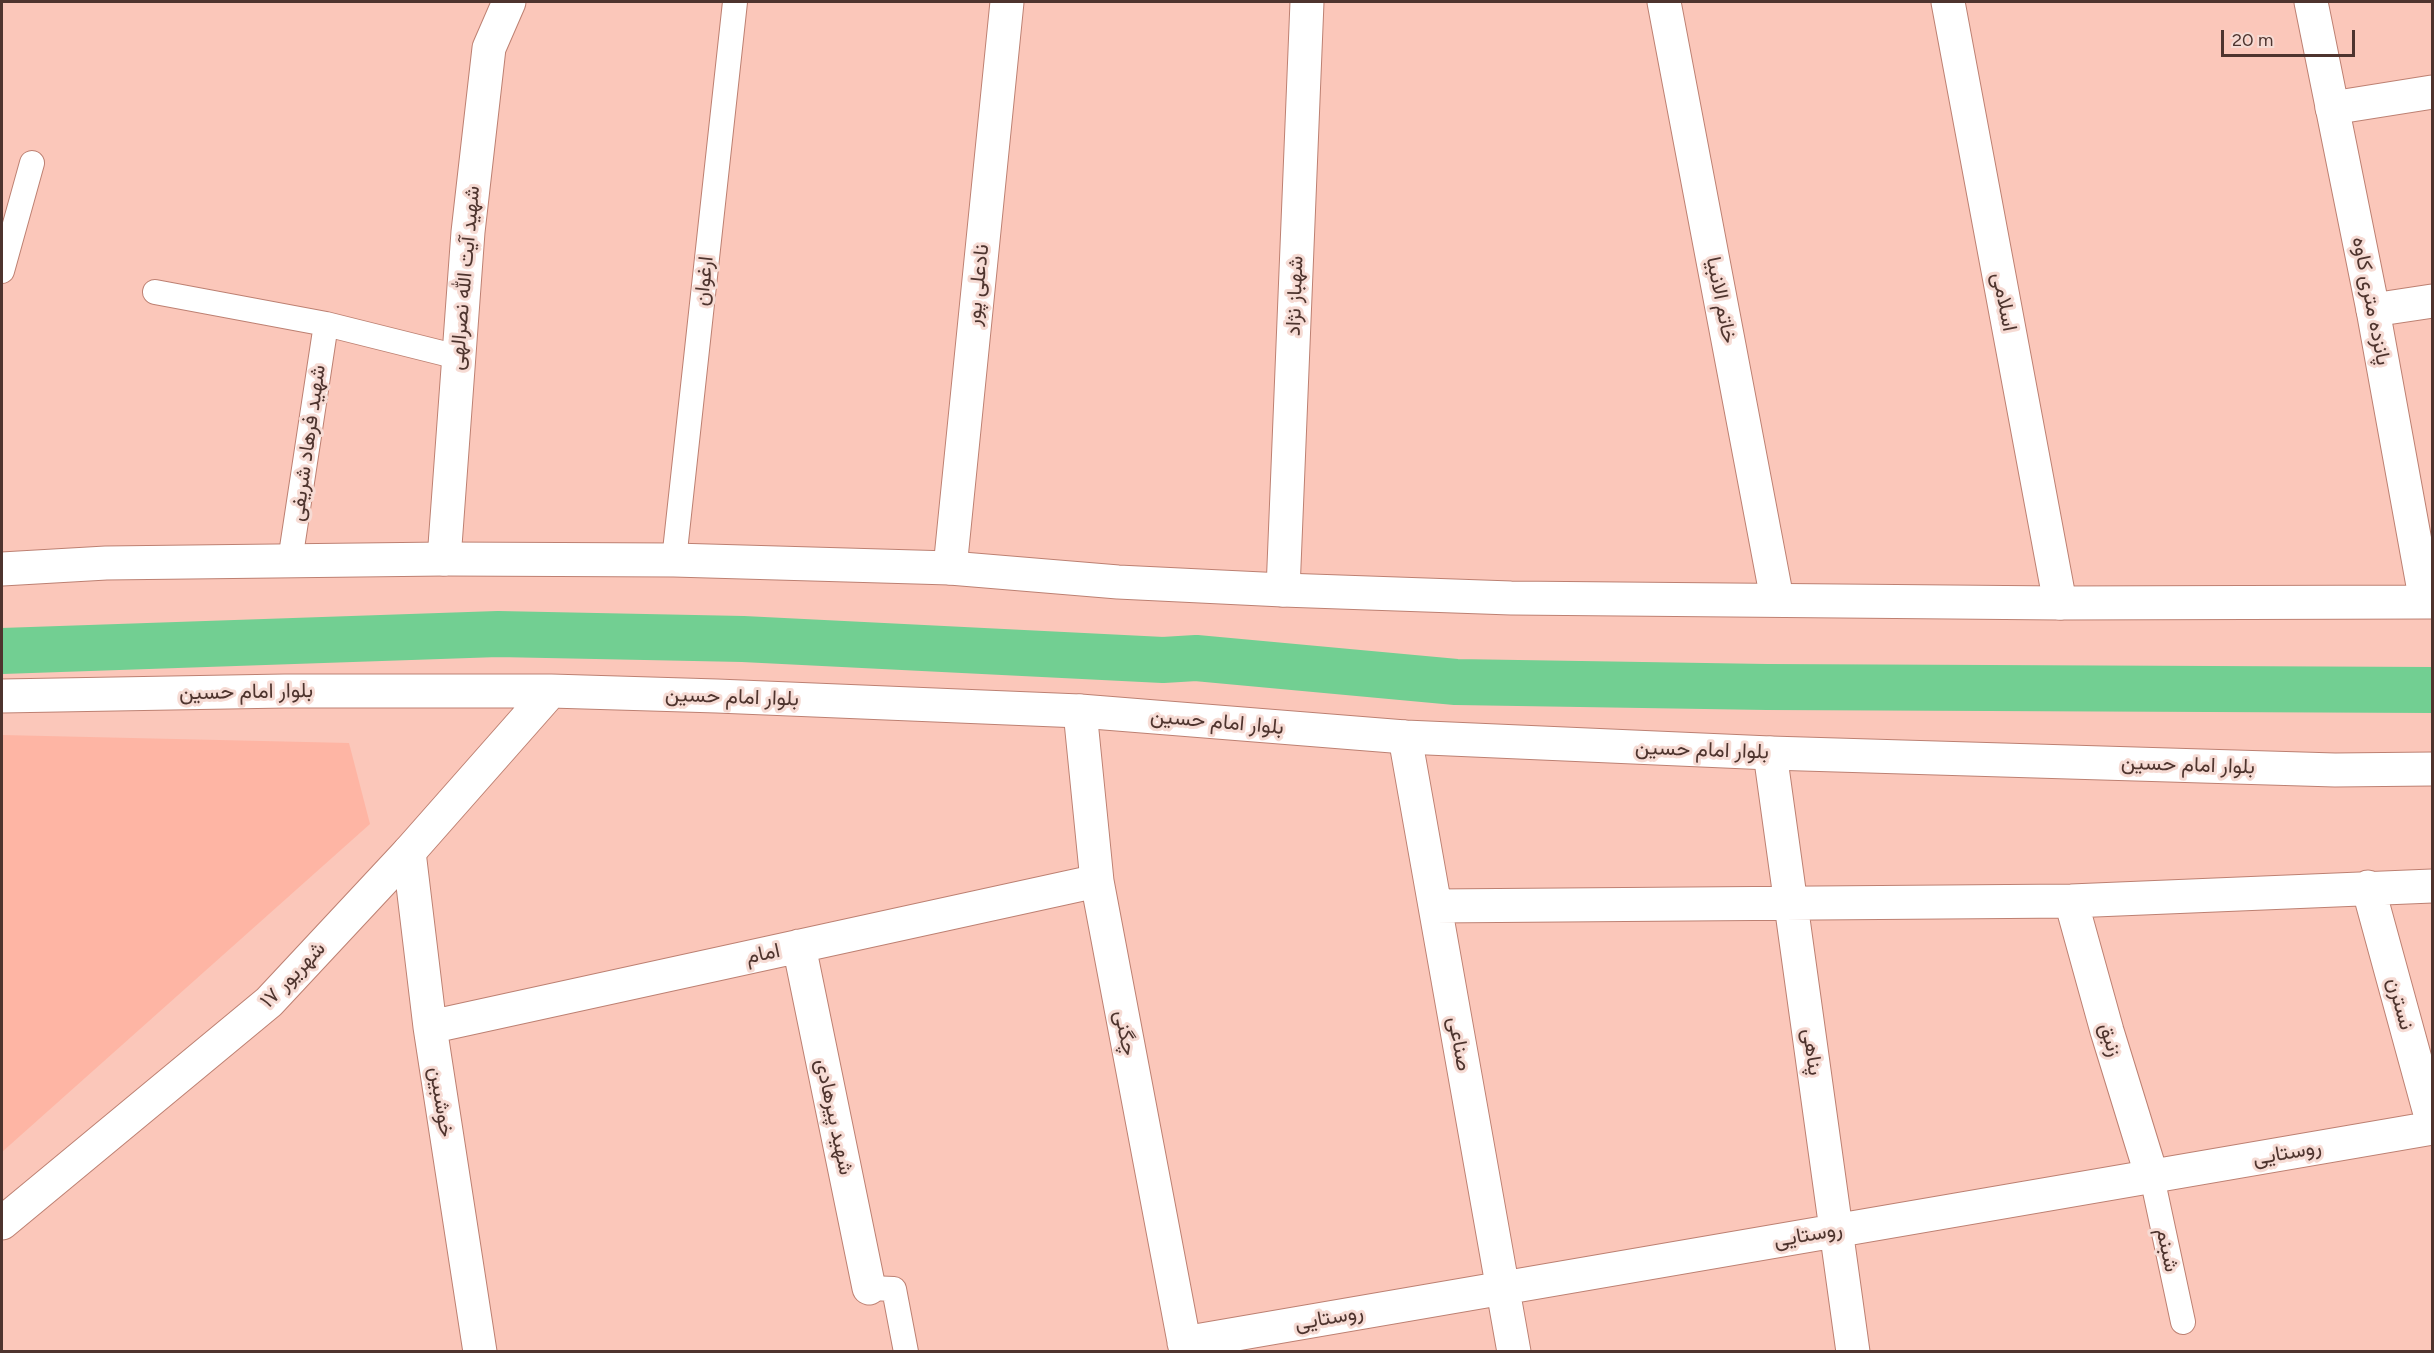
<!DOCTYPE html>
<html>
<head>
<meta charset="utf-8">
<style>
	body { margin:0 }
	#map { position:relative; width:2434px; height:1353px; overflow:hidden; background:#fbc7ba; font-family:Figtree,sans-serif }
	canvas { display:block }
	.frame { position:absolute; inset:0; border:3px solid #4e342e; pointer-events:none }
	.scale { position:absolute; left:2221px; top:30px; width:134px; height:27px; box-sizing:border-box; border:3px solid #4e342e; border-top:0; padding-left:8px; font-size:18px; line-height:21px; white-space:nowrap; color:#4e342e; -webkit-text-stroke:4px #f6dbd4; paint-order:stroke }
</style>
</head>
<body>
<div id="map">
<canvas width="2434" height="1353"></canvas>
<div class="frame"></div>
<div class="scale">20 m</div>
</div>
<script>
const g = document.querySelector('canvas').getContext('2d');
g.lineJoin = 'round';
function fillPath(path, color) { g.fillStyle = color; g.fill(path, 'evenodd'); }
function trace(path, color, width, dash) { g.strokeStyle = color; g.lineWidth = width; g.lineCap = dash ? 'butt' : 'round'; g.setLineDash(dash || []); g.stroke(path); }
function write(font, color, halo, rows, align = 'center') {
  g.font = font + ' Figtree,Vazirmatn,sans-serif'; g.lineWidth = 6; g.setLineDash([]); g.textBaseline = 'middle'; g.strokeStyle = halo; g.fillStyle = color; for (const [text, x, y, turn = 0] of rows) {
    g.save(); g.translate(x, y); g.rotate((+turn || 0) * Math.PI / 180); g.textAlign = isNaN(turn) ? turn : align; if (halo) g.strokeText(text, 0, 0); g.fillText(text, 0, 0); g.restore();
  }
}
const built = new Path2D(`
	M 2,735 L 349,743 L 370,824 L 2,1152 Z`);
const canal = new Path2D(`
	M 2,651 L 498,634 L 743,639 L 1163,660 L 1196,658 L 1456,682 L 1767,687 L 2432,690`);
const lane = new Path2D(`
	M 2,271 L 32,163
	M 155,292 L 326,324 L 458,357
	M 674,560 L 735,2
	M 290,561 L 326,324
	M 2152,1177 L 2183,1322
	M 869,1288 L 894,1289 L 906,1352`);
const street = new Path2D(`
	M 1664,2 L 1777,599
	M 1948,2 L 2060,603
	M 2332,108 L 2432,92
	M 2373,310 L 2432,301
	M 444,559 L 468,232 L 489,48 L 509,2
	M 950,568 L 1007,2
	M 1283,590 L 1307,2
	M 1080,711 L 1097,881 L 1186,1352
	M 1405,737 L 1514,1352
	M 1770,753 L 1853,1352
	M 409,852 L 430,1027 L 480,1352
	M 2368,887 L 2432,1121
	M 2071,901 L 2107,1031 L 2152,1177
	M 1435,906 L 2071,901 L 2432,886
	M 799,946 L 869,1288
	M 430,1027 L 1097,881
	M 1184,1343 L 2432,1128`);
const secondary = new Path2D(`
	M 2311,2 L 2373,310 L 2426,602
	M 2,569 L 106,563 L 444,559 L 674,560 L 950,568 L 1118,582 L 1283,590 L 1511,598 L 2060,603 L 2432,602
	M 2,696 L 285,691 L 551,691 L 717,696 L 1080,711 L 1405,737 L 1770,753 L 2335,770 L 2432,769
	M 2,1223 L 269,1002 L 409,852 L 551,691`);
const streetNames = [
	["شهید آیت الله نصرالهی",465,278,-85],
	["ارغوان",704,281,-84],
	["نادعلی پور",978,285,-84],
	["شهباز نژاد",1295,296,-88],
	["خاتم الانبیا",1721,300,79],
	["پانزده متری کاوه",2371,301,79],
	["اسلامی",2004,302,79],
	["شهید فرهاد شریفی",308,443,-82],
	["بلوار امام حسین",246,692,-1],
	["بلوار امام حسین",732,697,2],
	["بلوار امام حسین",1217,722,5],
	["بلوار امام حسین",1702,750,2],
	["بلوار امام حسین",2188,765,2],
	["امام",763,954,-12],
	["۱۷ شهریور",293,975,-46],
	["نسترن",2400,1004,75],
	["چگنی",1125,1033,79],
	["زنبق",2110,1040,73],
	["صناعی",1459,1044,80],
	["پناهی",1812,1052,82],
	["خوشبین",441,1102,81],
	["شهید پیرهادی",834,1117,78],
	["روستایی",2287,1153,-10],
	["روستایی",1808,1235,-10],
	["شبنم",2167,1250,78],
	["روستایی",1329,1318,-10]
];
fillPath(built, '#feb5a4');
trace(canal, '#72cf92', 46);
trace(lane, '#bd8072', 26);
trace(street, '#bd8072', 35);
trace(secondary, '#bd8072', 35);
trace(lane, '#fff', 24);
trace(street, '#fff', 33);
trace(secondary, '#fff', 33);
write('21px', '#4e342e', '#f6dbd4', streetNames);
</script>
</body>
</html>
